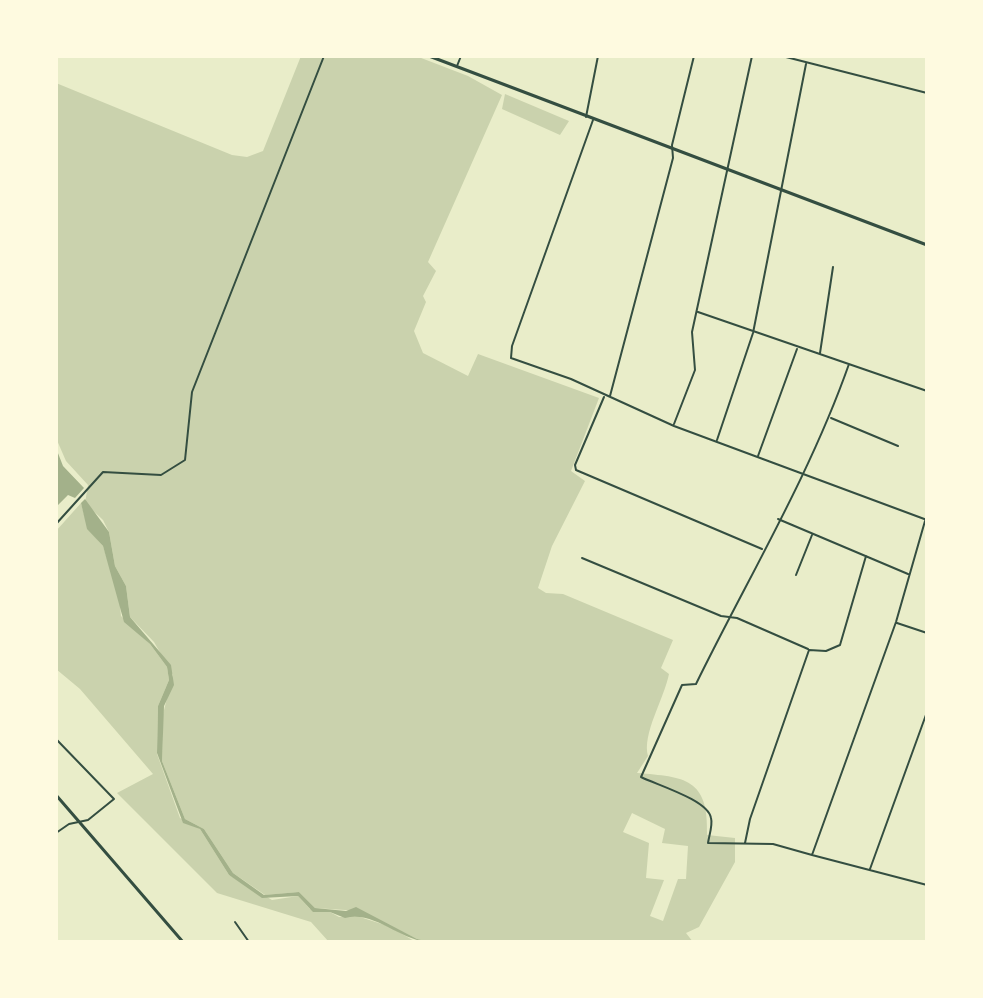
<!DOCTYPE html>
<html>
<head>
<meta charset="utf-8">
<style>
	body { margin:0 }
	#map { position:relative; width:983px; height:998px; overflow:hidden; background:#e9edc9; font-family:"DejaVu Sans",sans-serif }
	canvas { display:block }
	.frame { position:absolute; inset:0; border:58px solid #fefae0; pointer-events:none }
</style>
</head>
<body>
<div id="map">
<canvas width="983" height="998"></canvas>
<div class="frame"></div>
</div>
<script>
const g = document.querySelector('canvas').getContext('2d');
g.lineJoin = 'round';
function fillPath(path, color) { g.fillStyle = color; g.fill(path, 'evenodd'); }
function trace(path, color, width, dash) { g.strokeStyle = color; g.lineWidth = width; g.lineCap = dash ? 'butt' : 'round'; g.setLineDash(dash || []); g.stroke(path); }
const green = new Path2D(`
	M 301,56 L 416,56 L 468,76 L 502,95 L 428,262 L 436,271 L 423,296 L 426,302 L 414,331 L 423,353 L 468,376 L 478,354 L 599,398 L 571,471 L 585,481 L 552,546 L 538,588 L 546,593 L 563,594 L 673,640 L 661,668 L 669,674 C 664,699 642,734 648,756 L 637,773 C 685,777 709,778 707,835 L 735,838 L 735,862 L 699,927 L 686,933 L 693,942 L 431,942 L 417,939 L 360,911 L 315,908 L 299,892 L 265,895 L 233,873 L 204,829 L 185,819 L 162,761 L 163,714 L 173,675 L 154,642 L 130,617 L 126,586 L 115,566 L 109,532 L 103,520 L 85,503 L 88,485 L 66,461 L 56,438 L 56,83 L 232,155 L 247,157 L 263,151 ZM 632,813 L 665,829 L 662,843 L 688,846 L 686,879 L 678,879 L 663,921 L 650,916 L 664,880 L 646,878 L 649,843 L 623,832 Z
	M 505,94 L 569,121 L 560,135 L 502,109 Z
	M 81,503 L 88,529 L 103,546 L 119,595 L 121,616 L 150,644 L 167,667 L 169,680 L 158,706 L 157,754 L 180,818 L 200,829 L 229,875 L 272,900 L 298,896 L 310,909 L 330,912 L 339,917 L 360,917 L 388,926 L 416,942 L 329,942 L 311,922 L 217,893 L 117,793 L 153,774 L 80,689 L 56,669 L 56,531 Z`);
const water = new Path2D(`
	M 56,448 L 63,466 L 84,488 L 75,498 L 68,495 L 56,507 Z
	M 85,499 L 109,532 L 115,566 L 126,586 L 130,617 L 171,665 L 174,685 L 164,706 L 162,761 L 185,819 L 204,829 L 233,873 L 264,895 L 299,892 L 315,908 L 346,911 L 356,907 L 417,939 L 431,942 C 401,942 375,910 345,918 L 330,912 L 313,912 L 298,896 L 262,898 L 229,875 L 200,829 L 183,823 L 157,753 L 158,706 L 169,680 L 167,667 L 150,644 L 124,622 L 103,546 L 87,529 L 81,503 Z`);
const minor = new Path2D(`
	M 782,56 L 927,93
	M 457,66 L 461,56
	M 586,117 L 598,56
	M 593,120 L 512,346 L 511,358 L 571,379 L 674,426 L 927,520
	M 698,312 L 927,391
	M 820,353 L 833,267
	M 610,396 L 673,158 L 672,145 L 694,56
	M 604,397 L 575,465 L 576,470 L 762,549
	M 831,418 L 898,446
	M 674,424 L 695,370 L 692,332 L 752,56
	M 717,440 L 753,333 L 806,64
	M 758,456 L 797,349
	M 778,519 L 908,574
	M 925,521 L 896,622 L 812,855 L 927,885
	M 56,524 L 103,472 L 161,475 L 185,460 L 192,392 L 324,56
	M 582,558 L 721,616 L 737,618 L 808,649
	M 796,575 L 812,535
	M 897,623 L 927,633
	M 56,739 L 114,799 L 88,820 L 69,824 L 56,833
	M 745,843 L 750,819 L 809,650 L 826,651 L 840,645 L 866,556
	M 812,855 L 773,844 L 708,843 C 709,836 713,825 711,818 C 708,800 657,785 641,777 L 682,685 L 696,684 C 748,578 810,475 849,364
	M 870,869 L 927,712
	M 235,922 L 249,942`);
const tertiary = new Path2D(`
	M 429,56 L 927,245
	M 56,795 L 183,942`);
fillPath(green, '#cad2ad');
fillPath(water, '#a3b18a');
trace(minor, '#344e41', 2);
trace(tertiary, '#344e41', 3);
</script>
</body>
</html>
